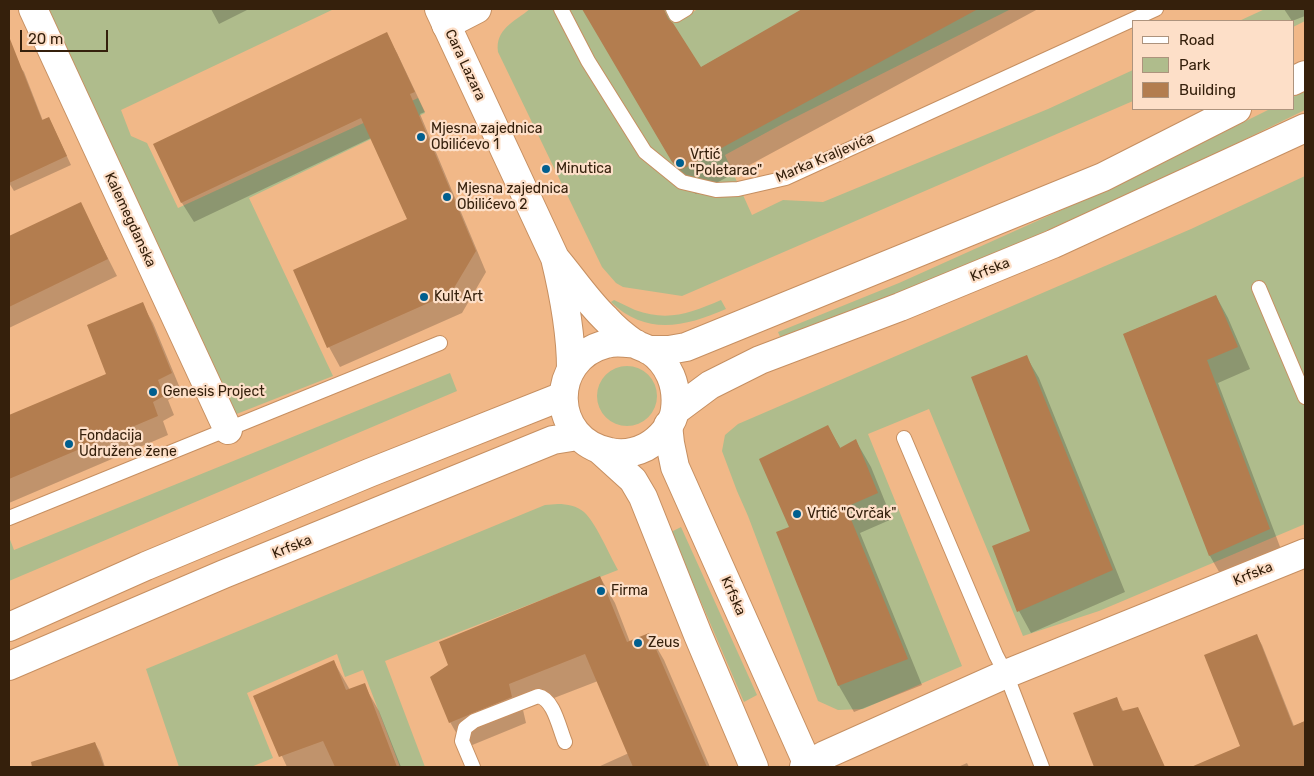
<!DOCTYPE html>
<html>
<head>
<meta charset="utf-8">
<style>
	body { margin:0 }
	#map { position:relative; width:1314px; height:776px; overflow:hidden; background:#f1b888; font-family:Rubik,sans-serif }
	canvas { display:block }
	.frame { position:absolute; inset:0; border:10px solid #35200c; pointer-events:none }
	.legend { position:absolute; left:1132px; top:20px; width:162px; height:90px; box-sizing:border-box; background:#fddfc8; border:1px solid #ad937d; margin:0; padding:6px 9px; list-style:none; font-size:15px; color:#35200c }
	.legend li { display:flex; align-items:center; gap:10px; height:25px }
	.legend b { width:25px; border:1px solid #ad937d }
	.scale { position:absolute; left:20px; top:30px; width:88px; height:22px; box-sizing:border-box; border:2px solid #35200c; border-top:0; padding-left:6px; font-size:15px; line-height:18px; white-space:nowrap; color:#35200c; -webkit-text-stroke:4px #fddfc8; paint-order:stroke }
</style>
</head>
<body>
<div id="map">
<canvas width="1314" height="776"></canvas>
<div class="frame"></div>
<ul class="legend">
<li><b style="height:6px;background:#fff"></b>Road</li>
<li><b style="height:14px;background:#afbc8c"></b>Park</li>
<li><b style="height:14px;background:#b37d4f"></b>Building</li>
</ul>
<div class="scale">20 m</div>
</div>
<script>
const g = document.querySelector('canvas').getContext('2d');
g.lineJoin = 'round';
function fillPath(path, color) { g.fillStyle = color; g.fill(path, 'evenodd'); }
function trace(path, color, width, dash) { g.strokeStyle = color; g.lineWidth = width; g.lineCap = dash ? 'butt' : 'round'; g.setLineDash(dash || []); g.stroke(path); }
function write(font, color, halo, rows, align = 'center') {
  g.font = font + ' Rubik,sans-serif'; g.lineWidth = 4.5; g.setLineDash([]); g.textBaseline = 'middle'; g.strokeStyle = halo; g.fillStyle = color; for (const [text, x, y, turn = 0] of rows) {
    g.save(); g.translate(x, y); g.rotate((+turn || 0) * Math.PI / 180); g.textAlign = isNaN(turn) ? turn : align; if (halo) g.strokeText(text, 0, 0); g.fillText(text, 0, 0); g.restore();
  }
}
const green = new Path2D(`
	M 43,9 L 334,9 L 121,110 L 131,136 L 147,143 L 178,208 L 418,98 L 425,113 L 249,198 L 333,376 L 234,415 Z
	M 530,9 L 669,9 L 677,21 L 698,9 L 1011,9 L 784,123 L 725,155 L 752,215 L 783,200 L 823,202 L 1048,109 L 1133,70 L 1133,101 L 682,296 L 623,287 L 616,283 L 602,267 L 498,52 C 495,29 514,22 530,9 Z
	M 1265,9 L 1305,9 L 1305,21 L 1293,27 L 1293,21 L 1239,21 Z
	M 1305,91 L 1305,110 L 1186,168 L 1006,249 L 782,341 L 778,332 L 899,283 L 1115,186 L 1270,109 L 1293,109 L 1293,97 Z
	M 1305,176 L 1305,524 L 1099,611 L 1023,636 L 929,409 L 868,434 L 962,666 L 863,709 L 838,710 L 818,701 L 748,516 L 737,491 L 722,451 L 725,435 L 738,424 L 1191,229 Z
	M 614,300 C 621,303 628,307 635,310 C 668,322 691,313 721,300 L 726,309 C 685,327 646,336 611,302 Z
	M597 396a30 30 0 1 1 60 0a30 30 0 1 1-60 0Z
	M 450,373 L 457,391 L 9,581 L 9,537 L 14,550 Z
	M 558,504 C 567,504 577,506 584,512 C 596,523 609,554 618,570 L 385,661 L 425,767 L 400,767 L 363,670 L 345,677 L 337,654 L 247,693 L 273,758 L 251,767 L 179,767 L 146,669 L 545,505 Z
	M 681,527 L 757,695 L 744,702 L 671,532 Z`);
const shadow = new Path2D(`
	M 211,9 L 249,9 L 219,24 Z
	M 583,9 L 663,9 L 700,68 L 805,9 L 1038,9 L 696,194 L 688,188 Z
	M 1284,9 L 1305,9 L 1305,16 L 1292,21 Z
	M 386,34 L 397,53 L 425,112 L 420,114 L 486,272 L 462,313 L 340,367 L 329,347 L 408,220 L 371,138 L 194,222 L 182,203 L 155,144 Z
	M 9,52 L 24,72 L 43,121 L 49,118 L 71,165 L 14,191 L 9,183 Z
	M 80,203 L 117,276 L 9,328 L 9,238 Z
	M 1216,296 L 1228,318 L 1250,369 L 1218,383 L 1282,552 L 1222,577 L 1210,556 L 1124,334 Z
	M 142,304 L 153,323 L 182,393 L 168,400 L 174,415 L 163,421 L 168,435 L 9,503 L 9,416 L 108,375 Z
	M 1026,356 L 1039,378 L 1125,592 L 1031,633 L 1019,611 L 993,547 L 1031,532 Z
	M 828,427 L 841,449 L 856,441 L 871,467 L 892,519 L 860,533 L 922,685 L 854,712 L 839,686 L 778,533 L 790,528 Z
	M 600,577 L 615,603 L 630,642 L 649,634 L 664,660 L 710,767 L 598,767 L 629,753 L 598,681 L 523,710 L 526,723 L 465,748 L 450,722 Z
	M 1257,636 L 1262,645 L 1294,726 L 1305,721 L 1305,767 L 1200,767 L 1199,765 L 1241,747 Z
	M 334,662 L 350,690 L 364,685 L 379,711 L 401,767 L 287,767 L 254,696 Z
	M 1116,699 L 1124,712 L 1145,731 L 1157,767 L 1095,767 L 1074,714 Z
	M 95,743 L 100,752 L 105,767 L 56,767 L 53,756 Z
	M 967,763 L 969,767 L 958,767 Z`);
const building = new Path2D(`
	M 582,9 L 664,9 L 668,19 L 673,23 L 701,67 L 802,9 L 978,9 L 681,170 L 672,162 Z
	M 387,32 L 415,92 L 410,94 L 476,251 L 451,293 L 327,348 L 293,270 L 407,219 L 361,118 L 181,203 L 153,144 Z
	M 9,39 L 10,39 L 42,120 L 49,117 L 67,156 L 9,183 Z
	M 81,202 L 108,259 L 9,307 L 9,236 Z
	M 1216,295 L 1238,347 L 1207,360 L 1270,529 L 1209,556 L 1123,334 Z
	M 143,302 L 172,373 L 158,380 L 164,396 L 153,402 L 158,416 L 9,479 L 9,415 L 106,374 L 87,325 Z
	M 1027,355 L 1113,570 L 1017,612 L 992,546 L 1030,531 L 971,377 Z
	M 828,425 L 840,448 L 856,439 L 878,493 L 846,507 L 908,659 L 838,686 L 776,532 L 789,527 L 759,459 Z
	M 600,576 L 627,642 L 649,633 L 707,767 L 633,767 L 585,654 L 509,684 L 512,697 L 449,723 L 430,677 L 448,665 L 439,642 Z
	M 1257,634 L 1293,726 L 1305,721 L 1305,767 L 1191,767 L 1240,746 L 1204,655 Z
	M 334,660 L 346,690 L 365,683 L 397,767 L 335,767 L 323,741 L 279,757 L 253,696 Z
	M 1117,697 L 1122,711 L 1138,707 L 1165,767 L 1094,767 L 1073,713 Z
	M 95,742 L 104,767 L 32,767 L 31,762 Z`);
const lane = new Path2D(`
	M 561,9 L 588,61 L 645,152 L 682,182 L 716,190 L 738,189 L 786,178 L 1156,9
	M 673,9 L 676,15 L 686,9
	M 1259,288 L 1305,397
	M 904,438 L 996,655 L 1006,674 L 1042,767
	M 9,518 L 440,343
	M 473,767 L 462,741 L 465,728 L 474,721 L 538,696 C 554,699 559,728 565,742`);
const street = new Path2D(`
	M 33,9 L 228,430
	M 446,25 L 477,9
	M 668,425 L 670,443 L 675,467 L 808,765
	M 601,451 L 633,480 L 643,497 L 698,635 L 754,767
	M 804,767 L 825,755 L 1006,674 L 1305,553`);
const secondary = new Path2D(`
	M 439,9 L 555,258 C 564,295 571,331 571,369
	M 1293,81 L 1305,75
	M 555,258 C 572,278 587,301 606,319 C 614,328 625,337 635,344 C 639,346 645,348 649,350 C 669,363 678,386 675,409 C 674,424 659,440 646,447 C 634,453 623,455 610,452 C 550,441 548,359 606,344 C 616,341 626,343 636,344
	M 648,350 L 669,350 L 686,347 L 1103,177 L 1237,109
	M 675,411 L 710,385 L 760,360 L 900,307 L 1053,244 L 1305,128
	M 9,627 L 146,566 L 369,473 L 563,396
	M 9,666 L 224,574 L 553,440 L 578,436`);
const markers = [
	[421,137,5,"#005f8f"],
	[680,163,5,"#005f8f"],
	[546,169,5,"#005f8f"],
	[447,197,5,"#005f8f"],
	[424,297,5,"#005f8f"],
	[153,392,5,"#005f8f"],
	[69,444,5,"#005f8f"],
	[797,514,5,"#005f8f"],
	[601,591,5,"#005f8f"],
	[638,643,5,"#005f8f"]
];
const streetNames = [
	["Cara Lazara",465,65,65],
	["Marka Kraljevića",825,158,-23],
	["Kalemegdanska",130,220,65],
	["Krfska",990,270,-22],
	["Krfska",292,547,-22],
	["Krfska",1253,574,-22],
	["Krfska",733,596,66]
];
const poiNames = [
	["Mjesna zajednica",431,129],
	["Obilićevo 1",431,145],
	["Vrtić",690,155],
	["\"Poletarac\"",690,171],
	["Minutica",556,169],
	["Mjesna zajednica",457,189],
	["Obilićevo 2",457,205],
	["Kult Art",434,297],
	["Genesis Project",163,392],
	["Fondacija",79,436],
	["Udružene žene",79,452],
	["Vrtić \"Cvrčak\"",807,514],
	["Firma",611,591],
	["Zeus",648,643]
];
fillPath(green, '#afbc8c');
fillPath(shadow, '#0003');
fillPath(building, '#b37d4f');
trace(lane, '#c68f61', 16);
trace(street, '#c68f61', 30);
trace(secondary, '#c68f61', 30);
trace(lane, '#fff', 14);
trace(street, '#fff', 28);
trace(secondary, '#fff', 28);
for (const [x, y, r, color] of markers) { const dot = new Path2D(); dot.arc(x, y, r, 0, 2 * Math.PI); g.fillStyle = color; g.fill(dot); trace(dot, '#fddfc8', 2); }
write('14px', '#35200c', '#fddfc8', streetNames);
write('14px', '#35200c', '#fddfc8', poiNames, 'left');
</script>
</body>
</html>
